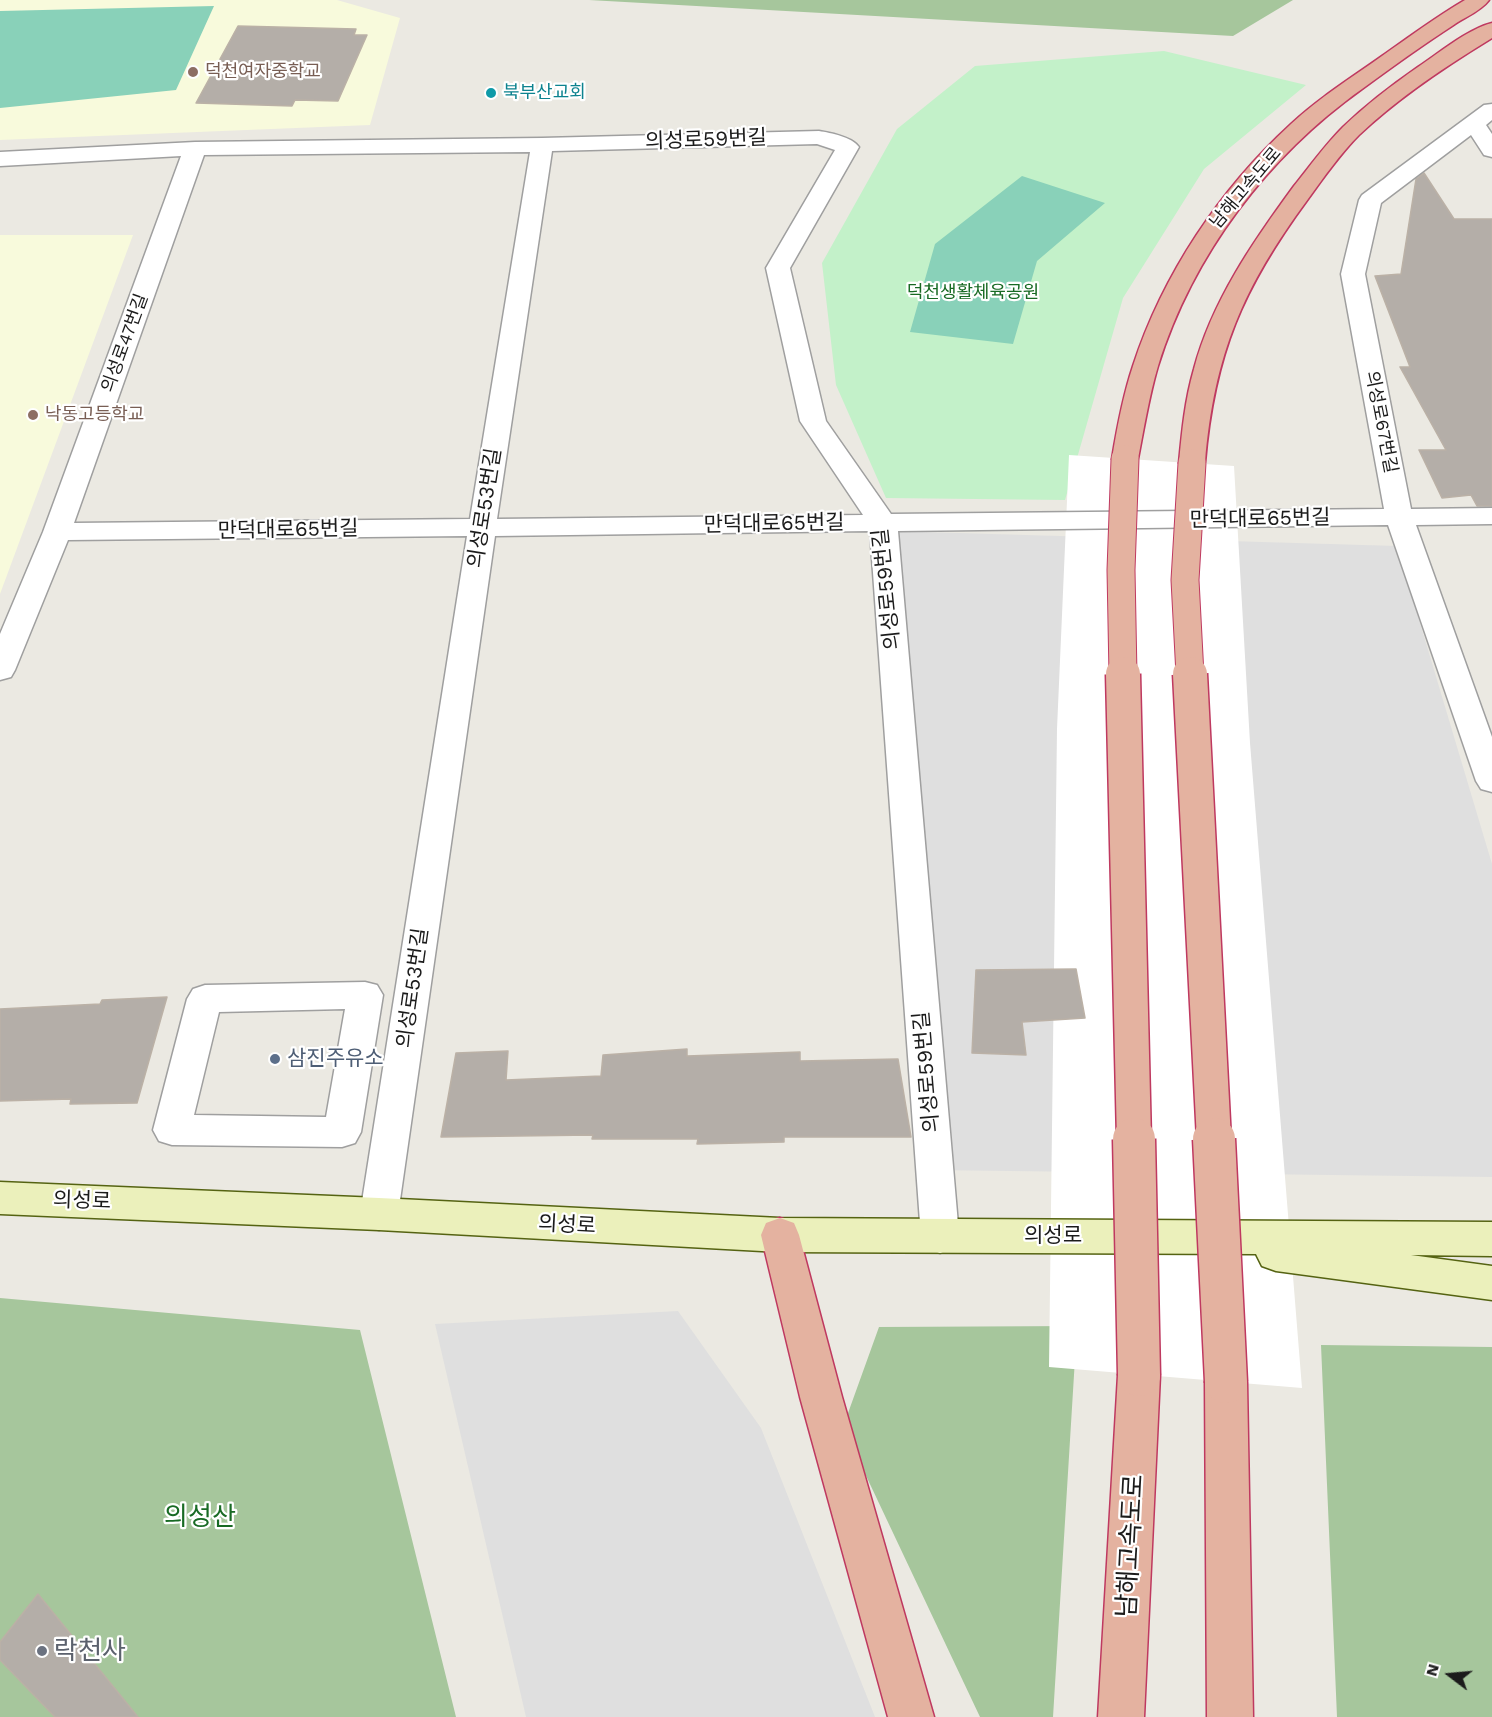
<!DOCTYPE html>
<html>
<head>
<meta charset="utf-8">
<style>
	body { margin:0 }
	#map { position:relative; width:1492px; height:1717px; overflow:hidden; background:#ebe9e2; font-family:"Work Sans",sans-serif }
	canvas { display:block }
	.north { position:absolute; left:1420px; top:1645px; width:60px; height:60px; -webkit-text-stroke:4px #fff; paint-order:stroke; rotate:286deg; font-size:16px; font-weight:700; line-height:24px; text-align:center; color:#1b1b1b }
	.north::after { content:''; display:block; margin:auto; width:21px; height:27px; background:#1b1b1b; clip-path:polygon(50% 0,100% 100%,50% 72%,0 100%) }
</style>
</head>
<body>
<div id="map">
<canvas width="1492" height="1717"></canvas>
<div class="north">N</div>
</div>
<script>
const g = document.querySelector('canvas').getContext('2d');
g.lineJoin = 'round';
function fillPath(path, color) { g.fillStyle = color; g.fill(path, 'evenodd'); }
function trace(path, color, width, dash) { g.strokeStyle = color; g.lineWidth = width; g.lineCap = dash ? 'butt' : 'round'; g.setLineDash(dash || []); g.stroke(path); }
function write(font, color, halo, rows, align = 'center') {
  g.font = font + ' "Work Sans","Noto Sans KR",sans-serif'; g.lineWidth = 4.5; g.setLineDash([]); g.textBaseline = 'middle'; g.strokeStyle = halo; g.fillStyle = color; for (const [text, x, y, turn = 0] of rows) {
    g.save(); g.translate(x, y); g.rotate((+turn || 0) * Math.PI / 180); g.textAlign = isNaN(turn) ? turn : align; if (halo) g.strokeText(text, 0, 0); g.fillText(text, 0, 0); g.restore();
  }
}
const education = new Path2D(`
	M 0,0 L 337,0 L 400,18 L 370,125 L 0,140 Z
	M 0,235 L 133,235 L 0,594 Z`);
const forest = new Path2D(`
	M 589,0 L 1293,0 L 1233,36 Z
	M 0,1298 L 360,1330 L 456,1717 L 0,1717 Z
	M 1077,1326 L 1053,1717 L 980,1717 L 843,1427 L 879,1327 Z
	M 1321,1345 L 1492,1347 L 1492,1717 L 1337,1717 Z`);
const park = new Path2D(`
	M 1164,51 L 1306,85 L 1204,169 L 1123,298 L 1065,500 L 886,498 L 836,385 L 822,263 L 897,129 L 975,66 Z`);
const pitch = new Path2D(`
	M 214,6 L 176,90 L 0,108 L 0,11 Z
	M 1022,176 L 1105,203 L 1037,261 L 1013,344 L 910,332 L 935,244 Z`);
const parking = new Path2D(`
	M 891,531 L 1397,546 L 1492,864 L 1492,1177 L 930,1170 Z
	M 678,1311 L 761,1428 L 875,1717 L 526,1717 L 435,1324 Z`);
const pier = new Path2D(`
	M 1069,455 L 1234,466 L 1250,743 L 1302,1388 L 1049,1367 L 1057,729 Z`);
const building = new Path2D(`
	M 238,26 L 356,29 L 354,35 L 367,35 L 338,101 L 295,100 L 292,106 L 196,103 Z
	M 1424,173 L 1454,219 L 1492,219 L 1492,506 L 1477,506 L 1471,495 L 1442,498 L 1419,450 L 1446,450 L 1400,367 L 1410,367 L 1375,276 L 1401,274 L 1416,179 Z
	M 1076,969 L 1085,1018 L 1022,1022 L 1026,1055 L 972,1053 L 976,970 Z
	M 167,997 L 137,1103 L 70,1104 L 71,1099 L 0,1101 L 0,1009 L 100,1004 L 102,1000 Z
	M 687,1049 L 687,1056 L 800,1052 L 800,1061 L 898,1059 L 911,1137 L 784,1137 L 784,1142 L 697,1144 L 698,1139 L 592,1139 L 593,1135 L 441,1137 L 456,1053 L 508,1051 L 506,1080 L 601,1076 L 603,1055 Z
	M 38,1594 L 138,1717 L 55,1717 L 0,1660 L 0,1642 Z`);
const minor = new Path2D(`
	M 1492,104 L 1492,120 L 1486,125 L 1492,134 L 1492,157 L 1484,155 L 1471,135 L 1381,203 L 1365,274 L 1411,509 L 1492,508 L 1492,524 L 1416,525 L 1492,737 L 1492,792 L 1481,789 L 1476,781 L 1388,525 L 898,531 L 959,1236 L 954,1248 L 940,1253 L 926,1248 L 921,1236 L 870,531 L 495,536 L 398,1214 L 393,1225 L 379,1230 L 365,1225 L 360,1214 L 467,536 L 68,540 L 15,670 L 11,677 L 0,680 L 0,634 L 43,532 L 181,156 L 0,166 L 0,152 L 195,142 L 542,138 L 819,131 C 831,133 852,137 859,147 L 790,268 L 826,421 L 891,514 L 1384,509 L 1341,274 L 1359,200 L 1362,195 L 1484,105 ZM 817,144 L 835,150 L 766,268 L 800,421 L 863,515 L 497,519 L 552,151 ZM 530,152 L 470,519 L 74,523 L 204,155 Z
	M 365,982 L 377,985 L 383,995 L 361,1132 L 355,1143 L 342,1147 L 172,1145 L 159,1141 L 153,1130 L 187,999 L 193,989 L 205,985 ZM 345,1009 L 326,1117 L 194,1115 L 219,1012 Z`);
const secondary = new Path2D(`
	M 0,1182 L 379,1198 L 780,1218 L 1492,1222 L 1492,1256 L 1411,1255 L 1492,1266 L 1492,1300 L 1276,1271 L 1262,1266 L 1256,1254 L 780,1252 L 379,1230 L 0,1214 Z`);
const trunk = new Path2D(`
	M 1465,0 L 1489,0 C 1481,11 1463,18 1452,26 C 1421,46 1392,67 1362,89 C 1268,156 1193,254 1158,366 C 1149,396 1144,428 1138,459 L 1134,465 L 1125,467 L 1116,465 L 1112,459 C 1117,428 1123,396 1133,366 C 1163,274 1220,189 1291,124 C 1319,98 1351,78 1382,56 C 1409,37 1436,17 1465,0 Z
	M 1492,23 L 1492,38 C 1446,66 1399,97 1359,135 C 1340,154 1324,177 1308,199 C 1243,287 1214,354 1205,463 L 1201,469 L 1192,471 L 1183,469 L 1179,463 C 1182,431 1185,400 1194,369 C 1212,301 1253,242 1294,186 C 1310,166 1325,145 1343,127 C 1366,105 1392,85 1418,67 C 1439,53 1468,29 1492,23 Z
	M 780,1218 L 794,1223 L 799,1235 L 842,1397 L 934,1717 L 888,1717 L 800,1397 L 761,1235 L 766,1223 Z
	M 1139,1357 L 1154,1362 L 1160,1375 L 1144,1717 L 1098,1717 L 1118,1375 L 1124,1362 Z
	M 1226,1363 L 1241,1369 L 1247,1382 L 1253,1717 L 1207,1717 L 1205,1382 L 1211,1369 Z`);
const trunkBridgeFar2 = new Path2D(`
	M 1123,675 L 1121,570 L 1125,459
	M 1190,675 L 1185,580 L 1192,463`);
const trunkBridgeFar1 = new Path2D(`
	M 1123,674 L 1134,1140
	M 1190,674 L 1214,1140`);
const trunkBridge = new Path2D(`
	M 1134,1139 L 1139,1375
	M 1214,1139 L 1226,1382`);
const markers = [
	[193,72,6,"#8d6e63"],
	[491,93,6,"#0f9aa8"],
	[33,415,6,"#8d6e63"],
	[275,1059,6,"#5c6f8a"],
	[42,1651,6,"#6b7280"]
];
const farEducationnames = [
	["덕천여자중학교",205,72],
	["낙동고등학교",45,415]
];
const farCulturenames = [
	["북부산교회",503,93]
];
const farStreetnames = [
	["남해고속도로",1246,188,-50],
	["의성로47번길",125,343,-70],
	["의성로67번길",1381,422,79]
];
const farParknames = [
	["덕천생활체육공원",973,293]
];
const streetNames = [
	["의성로59번길",706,140,-2],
	["의성로53번길",485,508,-81],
	["만덕대로65번길",1260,519,-1],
	["만덕대로65번길",774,524,-1],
	["만덕대로65번길",288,530,-1],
	["의성로59번길",887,589,-96],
	["의성로53번길",413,988,-82],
	["의성로59번길",927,1072,-95],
	["의성로",82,1201,2],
	["의성로",567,1225,3],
	["의성로",1053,1236]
];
const serviceNames = [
	["삼진주유소",287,1059]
];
const nearParknames = [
	["의성산",200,1517]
];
const nearStreetnames = [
	["남해고속도로",1131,1546,-87]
];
const nearWorshipnames = [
	["락천사",54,1651]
];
fillPath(education, '#f8fadc');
fillPath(forest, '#a6c69c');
fillPath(park, '#c3f1c9');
fillPath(pitch, '#89d1b9');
fillPath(parking, '#dfdfdf');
fillPath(pier, '#fff');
fillPath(building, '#b4aea8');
trace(building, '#bbb1a6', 1.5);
trace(minor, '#9f9f9f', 3);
trace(secondary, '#556312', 3);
trace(trunk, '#bf3960', 3);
fillPath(minor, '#fff');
fillPath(secondary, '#ebf0bb');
fillPath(trunk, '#e4b2a0');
trace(trunkBridgeFar2, '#bf3960', 29, []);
trace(trunkBridgeFar1, '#bf3960', 37, []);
trace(trunkBridge, '#bf3960', 45, []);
trace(trunkBridgeFar2, '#e4b2a0', 27);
trace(trunkBridgeFar1, '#e4b2a0', 34);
trace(trunkBridge, '#e4b2a0', 42);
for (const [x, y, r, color] of markers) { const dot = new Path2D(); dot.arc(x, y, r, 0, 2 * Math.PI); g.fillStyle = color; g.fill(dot); trace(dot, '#fff', 2); }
write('18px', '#785e54', '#fff', farEducationnames, 'left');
write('18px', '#0d838f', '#fff', farCulturenames, 'left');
write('18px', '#1b1b1b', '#fff', farStreetnames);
write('18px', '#186a24', '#fff', farParknames);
write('21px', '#1b1b1b', '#fff', streetNames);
write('21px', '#4e5e75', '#fff', serviceNames, 'left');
write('26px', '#186a24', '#fff', nearParknames);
write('26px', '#1b1b1b', '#fff', nearStreetnames);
write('26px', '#5b616d', '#fff', nearWorshipnames, 'left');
</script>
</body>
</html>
